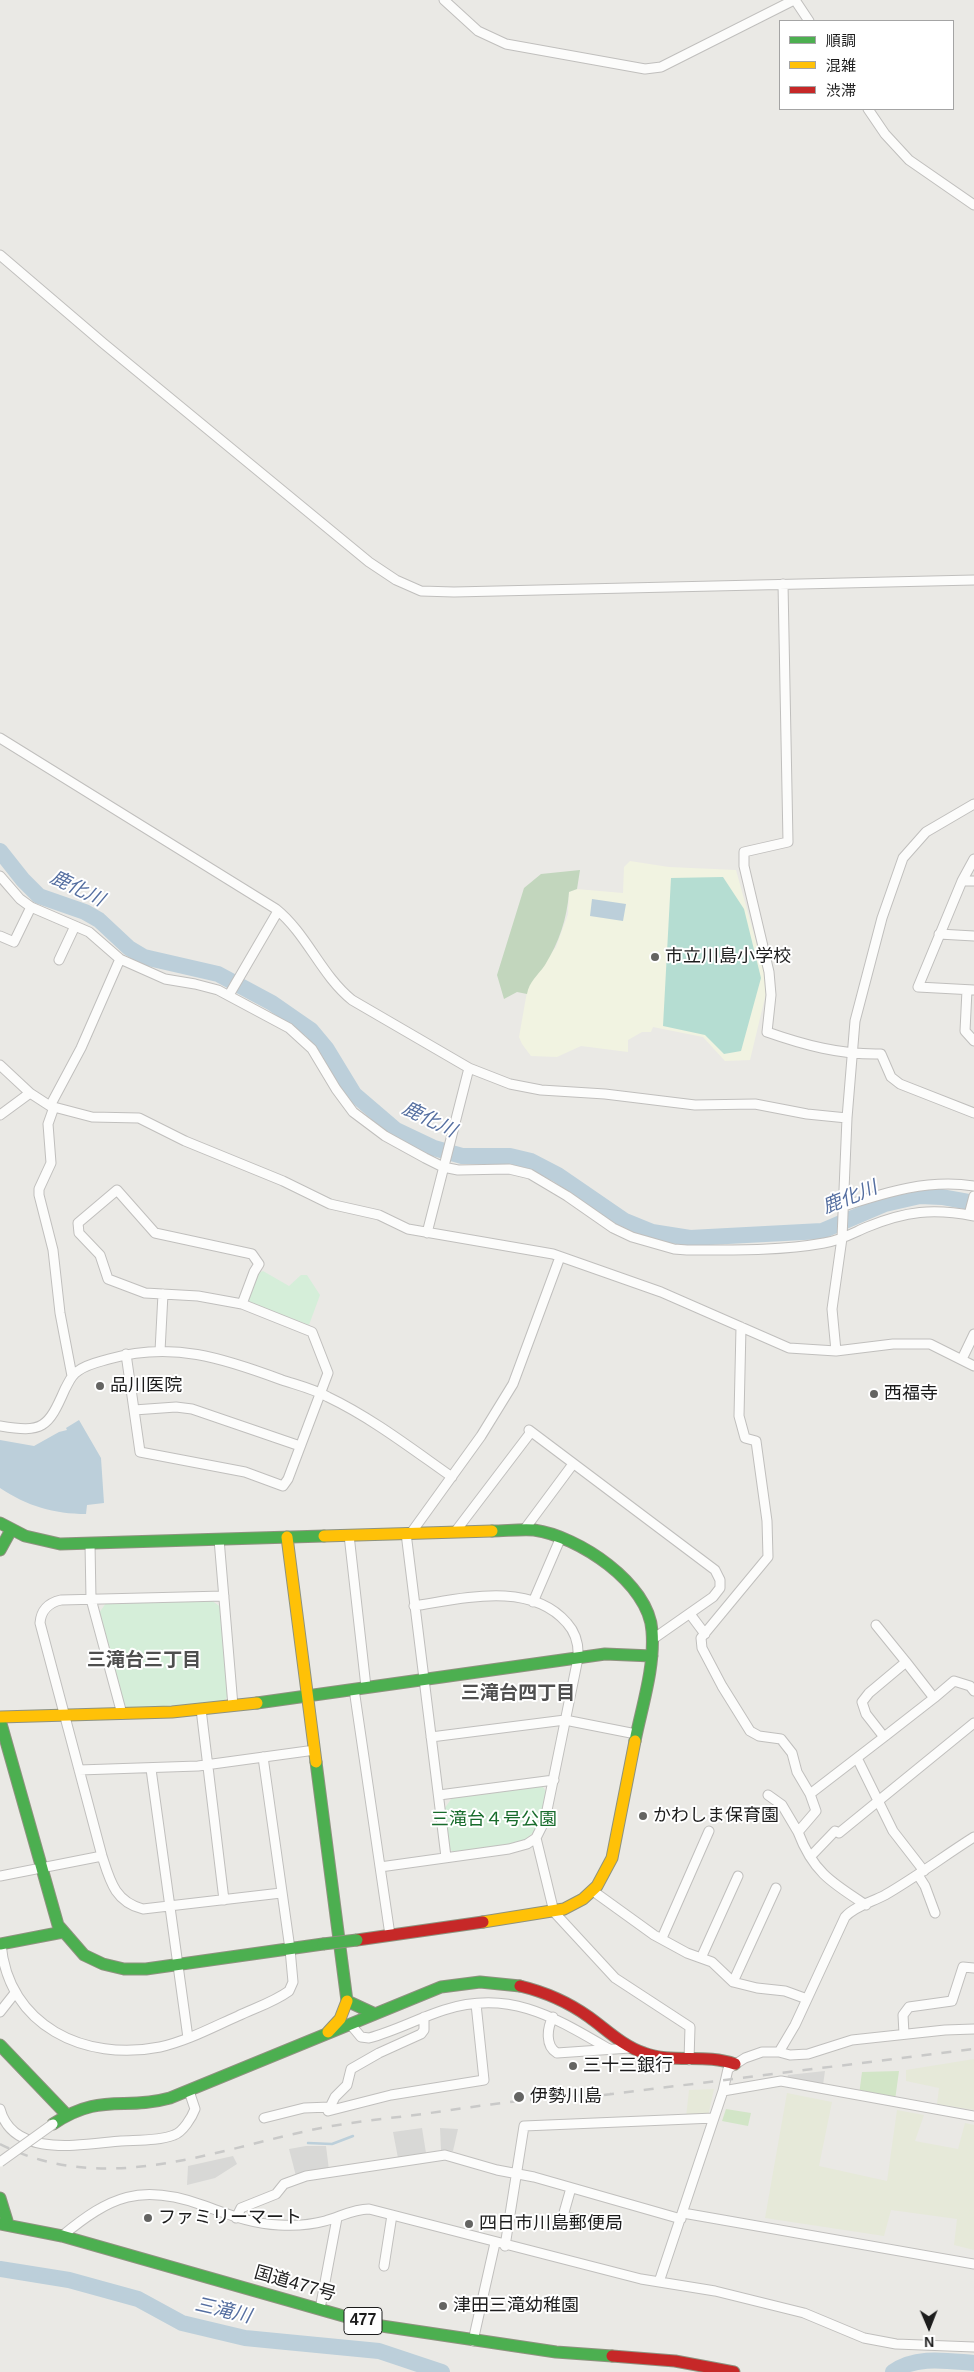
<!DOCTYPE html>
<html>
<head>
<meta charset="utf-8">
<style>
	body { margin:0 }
	#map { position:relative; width:974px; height:2372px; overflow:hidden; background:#eae9e5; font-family:Arial,"Noto Sans JP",sans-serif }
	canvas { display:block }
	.legend { position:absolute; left:779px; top:20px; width:175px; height:90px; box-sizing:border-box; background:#fff; border:1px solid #a4a4a4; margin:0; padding:6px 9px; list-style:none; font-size:15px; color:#1c1c1c }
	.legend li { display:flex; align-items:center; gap:10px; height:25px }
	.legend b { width:25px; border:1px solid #a4a4a4 }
	.north { position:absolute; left:904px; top:2302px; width:50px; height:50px; -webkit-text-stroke:4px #fff; paint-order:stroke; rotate:179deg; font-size:14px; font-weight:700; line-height:20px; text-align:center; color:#1c1c1c }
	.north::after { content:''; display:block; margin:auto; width:18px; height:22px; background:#1c1c1c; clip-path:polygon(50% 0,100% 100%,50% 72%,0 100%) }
</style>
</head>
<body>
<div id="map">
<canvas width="974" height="2372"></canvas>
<ul class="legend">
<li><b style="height:6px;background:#4caf50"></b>順調</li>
<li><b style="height:6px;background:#ffc107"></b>混雑</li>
<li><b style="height:6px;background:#c62828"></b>渋滞</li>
</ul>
<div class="north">N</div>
</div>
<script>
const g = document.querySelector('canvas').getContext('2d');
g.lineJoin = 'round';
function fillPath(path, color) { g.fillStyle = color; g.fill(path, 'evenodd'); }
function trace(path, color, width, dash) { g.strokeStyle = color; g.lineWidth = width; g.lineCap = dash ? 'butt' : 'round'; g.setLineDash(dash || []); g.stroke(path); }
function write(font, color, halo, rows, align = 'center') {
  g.font = font + ' Arial,"Noto Sans JP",sans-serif'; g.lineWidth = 4; g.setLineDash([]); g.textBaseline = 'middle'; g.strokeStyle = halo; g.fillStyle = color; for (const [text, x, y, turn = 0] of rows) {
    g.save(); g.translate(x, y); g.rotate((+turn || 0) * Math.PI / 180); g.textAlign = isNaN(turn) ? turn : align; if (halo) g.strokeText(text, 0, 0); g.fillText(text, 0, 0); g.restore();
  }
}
const education = new Path2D(`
	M 630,861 L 669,867 L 736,870 L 768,985 L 750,1060 L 725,1061 L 703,1037 L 653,1027 L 651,1032 L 642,1032 L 628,1040 L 628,1052 L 581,1046 L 557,1057 L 531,1056 L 522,1044 L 519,1037 L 528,986 L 556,947 L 568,914 L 569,892 L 577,889 L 623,893 L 624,867 Z`);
const religious = new Path2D(`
	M 825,2071 L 823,2085 L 787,2079 L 788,2075 Z
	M 422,2128 L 426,2153 L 398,2158 L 393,2132 Z
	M 440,2128 L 458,2129 L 453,2151 L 441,2150 Z
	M 306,2146 L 326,2146 L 329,2170 L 296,2176 L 289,2149 Z
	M 233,2156 L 237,2164 L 215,2178 L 187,2185 L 188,2166 Z`);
const farmland = new Path2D(`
	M 974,2059 L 974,2110 L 937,2104 L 939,2088 L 906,2081 L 906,2070 Z
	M 714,2089 L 708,2116 L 686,2117 L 689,2090 Z
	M 787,2093 L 832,2102 L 819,2166 L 887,2181 L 897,2110 L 924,2115 L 915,2141 L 958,2149 L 965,2123 L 974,2125 L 974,2250 L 954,2245 L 957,2219 L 891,2210 L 884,2236 L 765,2218 Z`);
const grass = new Path2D(`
	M 899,2071 L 895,2100 L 859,2095 L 862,2072 Z
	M 726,2109 L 751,2113 L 748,2126 L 722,2121 Z`);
const forest = new Path2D(`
	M 580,870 L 577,889 L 569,892 C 567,919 559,942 545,965 C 538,975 529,982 527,994 L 517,992 L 504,999 L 497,975 L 524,888 L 541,874 Z`);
const park = new Path2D(`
	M 263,1271 L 289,1286 L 301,1275 L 307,1275 L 320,1295 L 309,1325 L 251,1303 L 248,1299 L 256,1274 Z
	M 211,1600 L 222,1608 L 229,1695 L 224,1701 L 130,1709 L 123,1704 L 99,1613 L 106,1603 Z
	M 542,1786 L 546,1791 C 544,1803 544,1819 536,1829 C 520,1852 479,1849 454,1852 L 449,1849 L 444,1809 L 452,1798 Z`);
const pitch = new Path2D(`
	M 723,877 L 744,909 L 761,978 L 741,1051 L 724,1054 L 705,1035 L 663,1026 L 671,878 Z`);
const water = new Path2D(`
	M 592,899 L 626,904 L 623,921 L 590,916 Z
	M 79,1420 L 101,1458 L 104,1503 L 87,1505 L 86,1514 C 54,1514 27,1506 0,1488 L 0,1440 L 34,1446 L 59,1432 L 67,1430 L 66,1428 Z`);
const stream = new Path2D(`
	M 308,2143 L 332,2144 L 353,2136`);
const river = new Path2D(`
	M 0,851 L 23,880 L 39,896 L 85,912 L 99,920 L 129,948 L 144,957 L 218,974 L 272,1003 L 295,1019 L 311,1030 L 326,1048 L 354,1094 L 396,1130 L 434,1148 L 462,1156 L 510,1156 L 531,1161 L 558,1175 L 625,1221 L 652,1232 L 690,1238 L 822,1231 L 885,1204 L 920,1196 L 942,1197 L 974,1203
	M 0,2269 L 69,2280 L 138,2299 L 182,2323 L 245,2338 L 379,2351 L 442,2372
	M 893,2372 C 916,2355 948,2361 974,2363`);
const street = new Path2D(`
	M 444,0 L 478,31 L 506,44 L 645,69 L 661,67 L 794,0
	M 795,0 L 809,21
	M 868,109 L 885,134 L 909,160 L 974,205
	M 0,255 L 103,343 L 369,562 L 396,580 L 421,591 L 454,592 L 974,580
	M 783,584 L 788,842 L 744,852 L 744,866 L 769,972 L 771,995 L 767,1032 C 804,1045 841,1055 881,1054 L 891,1077 L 900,1084 L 974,1113
	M 0,738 L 276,909 C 307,934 321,975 352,1000 L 469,1068 L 510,1084 L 541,1090 L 605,1094 L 695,1105 L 755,1104 L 807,1114 L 847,1118
	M 974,859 L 962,881 L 918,987 L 974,990
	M 0,876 L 20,899 L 31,907 L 89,932 L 120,959 L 165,979 L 195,984 L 218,990 L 289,1028 L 312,1049 L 336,1089 L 353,1112 L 385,1136 L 425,1158 L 443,1167 L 458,1170 L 509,1169 L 530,1174 L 567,1196 L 613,1228 L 632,1237 L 674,1249 L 687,1250 C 732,1250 780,1251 824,1243 C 839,1241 853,1233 867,1227 C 906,1211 933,1208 974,1216
	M 962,881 L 974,881
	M 939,934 L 974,936
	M 0,936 L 14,942 L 31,907
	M 59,960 L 75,926
	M 967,990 L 965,1031 L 974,1041
	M 229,995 L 278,911
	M 0,1065 L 30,1093 L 50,1106 L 92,1117 L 139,1118 L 185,1141 L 283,1181 L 330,1204 L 379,1215 L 408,1229 L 553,1254 L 661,1292 L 789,1348 L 836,1351 L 893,1344 L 930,1344 L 974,1366
	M 50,1106 L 81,1048 L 120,959
	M 54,1107 L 48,1124 L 51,1163 L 39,1189 L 39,1195 L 53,1250 L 60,1313 L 72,1376
	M 0,1115 L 30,1093
	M 844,1206 C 887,1192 928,1179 974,1186
	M 969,1215 L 974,1196
	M 427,1233 L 469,1068
	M 741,1327 L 739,1416 L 745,1438 L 756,1441 L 767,1521 L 768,1557 L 701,1638 L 702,1648 L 722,1686 L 750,1731 L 759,1736 L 781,1739 L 792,1753 L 797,1772 L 810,1794 L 816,1811 L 798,1832 C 813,1872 832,1883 866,1905
	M 160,1351 L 163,1294
	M 836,1351 L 832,1309 L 842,1238 L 847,1118 L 855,1021 L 882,918 L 903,858 L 926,832 L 974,804
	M 126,1354 L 140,1452 L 245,1472 L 283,1486 L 288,1479 L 328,1373 L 312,1332 L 242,1304 L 198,1296 L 145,1293 L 108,1279 L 100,1255 L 79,1233 L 78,1223 L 117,1190 L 155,1233 L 252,1254 L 259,1264 L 254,1272 L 242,1304
	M 962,1359 L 974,1334
	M 134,1410 L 176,1407 L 192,1409 L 300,1446
	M 0,1426 C 43,1433 48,1428 65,1389 C 69,1382 71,1375 78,1371 C 87,1364 99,1362 109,1359 C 172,1341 223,1358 282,1380 C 297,1385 314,1389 328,1397 C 372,1418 412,1449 452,1477
	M 529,1430 L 715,1570 L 720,1580 L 720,1588 L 713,1597 L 653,1639
	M 524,1530 L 573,1464
	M 455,1532 L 531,1432
	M 406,1533 L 446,1857
	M 411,1533 L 481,1436 L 513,1384 L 560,1257
	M 349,1535 L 366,1687
	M 219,1539 L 233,1706
	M 90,1544 L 91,1599 L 122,1714
	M 224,1596 L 61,1600 C 48,1603 41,1610 40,1623 L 102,1856 C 110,1881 115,1902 143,1909 L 281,1893
	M 533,1602 L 561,1537
	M 414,1606 C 461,1599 530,1580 567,1623 C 576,1633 579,1644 578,1658 L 545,1820 L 536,1838 L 554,1912 L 615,1978 L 690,2027 L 689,2060
	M 690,1614 L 705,1634
	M 876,1625 L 906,1662
	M 354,1689 L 390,1935
	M 201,1709 L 224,1900
	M 431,1737 L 565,1720 L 636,1734
	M 884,1737 L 934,1698
	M 857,1758 L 893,1831 L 924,1871
	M 151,1769 L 188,2038
	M 79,1770 L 198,1766 L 315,1750
	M 810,1794 L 884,1737 L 866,1714 L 862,1702 L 869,1693 L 906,1662 L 934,1698 L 954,1681 L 970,1686 L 974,1691
	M 439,1795 L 554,1780
	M 768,1795 L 782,1805 L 798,1832
	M 811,1856 L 835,1831 L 839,1833 L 974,1723
	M 380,1867 L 509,1849 L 527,1844 L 536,1838
	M 918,1875 L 925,1886 L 935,1913
	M 0,1876 L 102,1856
	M 593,1891 L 654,1935 L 687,1953 L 712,1962 L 733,1982 L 757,1988 L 785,1991 L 807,1999
	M 662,1938 L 709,1831
	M 1,1944 C 8,2026 85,2062 160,2047 C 187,2041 213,2027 238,2016 C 255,2008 274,2002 289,1991 L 293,1982 L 290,1949 L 263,1757
	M 701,1958 L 738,1876
	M 733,1982 L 776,1888
	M 0,2012 L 15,1993
	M 424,2017 L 424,2030 L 421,2034 L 379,2053 L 351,2069 L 347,2085 L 335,2097 L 328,2111 L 391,2095 L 484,2080 L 476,2004
	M 553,2017 C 547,2028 545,2046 557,2053 L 630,2048
	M 351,2025 L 361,2037 L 369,2038 C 395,2031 419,2018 444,2010 C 510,1989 554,2017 609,2049
	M 904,2034 L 903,2015 L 909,2007 L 952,2001 L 963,1967 L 974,1968
	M 779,2052 L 795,2025 L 845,1917 C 855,1906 872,1902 885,1895 C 916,1877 944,1856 974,1837
	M 723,2091 L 781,2081 L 974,2116
	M 0,2109 C 13,2159 83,2144 121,2141 C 137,2140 159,2141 174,2135 C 183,2132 192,2117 195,2109 L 189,2091
	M 264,2118 L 304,2108 L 330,2107
	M 571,2188 L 563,2216 L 572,2218
	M 683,2213 L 974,2264
	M 236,2218 L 241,2208 L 276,2194 L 284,2184 L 306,2176 L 445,2155 L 497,2170 L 534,2177 L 681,2219
	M 62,2236 C 110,2196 141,2183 202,2205 C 228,2214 251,2224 279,2225 C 295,2226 310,2225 325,2221 C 340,2217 353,2209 369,2209 L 641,2279 L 715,2291 L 804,2313 L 864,2338 L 896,2344 L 974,2347
	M 505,2246 L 524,2126 L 714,2118
	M 384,2266 L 392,2215
	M 659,2282 L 723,2091 L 728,2069 L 745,2058 L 762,2052 L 779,2052 L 790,2055 L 808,2054 L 852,2040 L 945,2030 L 974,2029
	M 320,2309 L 337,2218
	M 473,2341 L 495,2243`);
const fast = new Path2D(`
	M 0,1523 L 25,1536 L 60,1544 L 324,1536
	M 492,1531 C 505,1531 520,1529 534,1530 C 578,1536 649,1583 652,1631 C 655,1667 642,1706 635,1741
	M 0,1550 L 11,1530
	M 257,1703 L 605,1654 L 652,1656
	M 0,1720 L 58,1925 L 84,1955 L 103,1964 L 124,1969 L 146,1969 L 323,1944
	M 316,1762 L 347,2001 L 375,2014
	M 0,1944 L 63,1932
	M 0,2045 L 66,2114
	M 53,2124 C 101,2092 123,2111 170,2098 L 441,1987 L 480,1982 L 520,1986
	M 0,2198 L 8,2224
	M 0,2224 L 62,2236 L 375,2325 L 556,2352 L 612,2356`);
const slow = new Path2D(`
	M 324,1536 L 492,1531
	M 287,1537 L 316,1762
	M 0,1717 L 172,1712 L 257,1703
	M 483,1922 L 564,1909 L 583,1899 L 597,1886 L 612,1858 L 635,1741
	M 328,2032 L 340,2019 L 347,2001`);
const jam = new Path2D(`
	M 357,1940 L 483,1922
	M 520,1986 C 545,1992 568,2002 589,2017 C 607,2030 623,2046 644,2053 C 673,2064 705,2053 735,2064
	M 612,2356 L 675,2361 L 734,2372`);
const rail = new Path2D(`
	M 604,2095 L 974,2049
	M 0,2144 C 106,2198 215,2149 321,2128 C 357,2121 394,2118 430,2113 C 490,2104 550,2096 611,2094`);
const streetBridge = new Path2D(`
	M 0,2162 L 53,2124`);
const fastBridge = new Path2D(`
	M 323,1944 L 357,1940`);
const markers = [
	[655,957,5,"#646462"],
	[100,1386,5,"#646462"],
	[874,1394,5,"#646462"],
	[643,1816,5,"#646462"],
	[573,2066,5,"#646462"],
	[519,2097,6,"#646462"],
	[148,2218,5,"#646462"],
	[469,2224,5,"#646462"],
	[443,2306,5,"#646462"]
];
const shields = [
	[363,2321,38]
];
const shieldNames = [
	["477",363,2321]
];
const poiNames = [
	["市立川島小学校",665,957],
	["品川医院",110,1386],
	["西福寺",884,1394],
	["かわしま保育園",653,1816],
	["三十三銀行",583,2066],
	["伊勢川島",530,2097],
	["ファミリーマート",158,2218],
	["四日市川島郵便局",479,2224],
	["津田三滝幼稚園",453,2306]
];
const parkNames = [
	["三滝台４号公園",494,1820]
];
const streetNames = [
	["国道477号",295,2284,16]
];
const waterNames = [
	["鹿化川",77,889,26],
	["鹿化川",429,1120,26],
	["鹿化川",850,1198,-22],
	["三滝川",223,2311,13]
];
const neighbourhoodNames = [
	["三滝台三丁目",144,1661],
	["三滝台四丁目",518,1694]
];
fillPath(education, '#f1f3e1');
fillPath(religious, '#d8d8d6');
fillPath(farmland, '#e6e9d9');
fillPath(grass, '#d2e5c7');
fillPath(forest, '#c2d6bd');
fillPath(park, '#d5eed9');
fillPath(pitch, '#b5ddd2');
fillPath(water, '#bccfda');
trace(stream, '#bccfda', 2.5);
trace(river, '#bccfda', 16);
trace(street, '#c0bfbd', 11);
trace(fast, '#8e927f', 13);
trace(slow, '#8e927f', 13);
trace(jam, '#8e927f', 13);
trace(street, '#fcfcfb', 9);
trace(fast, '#4caf50', 11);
trace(slow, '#ffc107', 11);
trace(jam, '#c62828', 11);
trace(rail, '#c9c9c8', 2.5, [10, 10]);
trace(streetBridge, '#c0bfbd', 11, []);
trace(fastBridge, '#8e927f', 13, []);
trace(streetBridge, '#fcfcfb', 9);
trace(fastBridge, '#4caf50', 11);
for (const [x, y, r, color] of markers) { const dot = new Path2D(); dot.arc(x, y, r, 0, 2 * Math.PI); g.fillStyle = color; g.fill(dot); trace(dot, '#fff', 2); }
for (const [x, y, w] of shields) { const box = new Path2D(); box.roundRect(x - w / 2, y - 13.5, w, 27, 4); g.fillStyle = '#fff'; g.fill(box); trace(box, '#1c1c1c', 1); }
write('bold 16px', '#1c1c1c', null, shieldNames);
write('18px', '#1c1c1c', '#fff', poiNames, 'left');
write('18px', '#186c2c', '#fff', parkNames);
write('18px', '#1c1c1c', '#fff', streetNames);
write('italic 19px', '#546ea0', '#fff', waterNames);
write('bold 19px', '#4f4f4f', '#fff', neighbourhoodNames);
</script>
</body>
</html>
